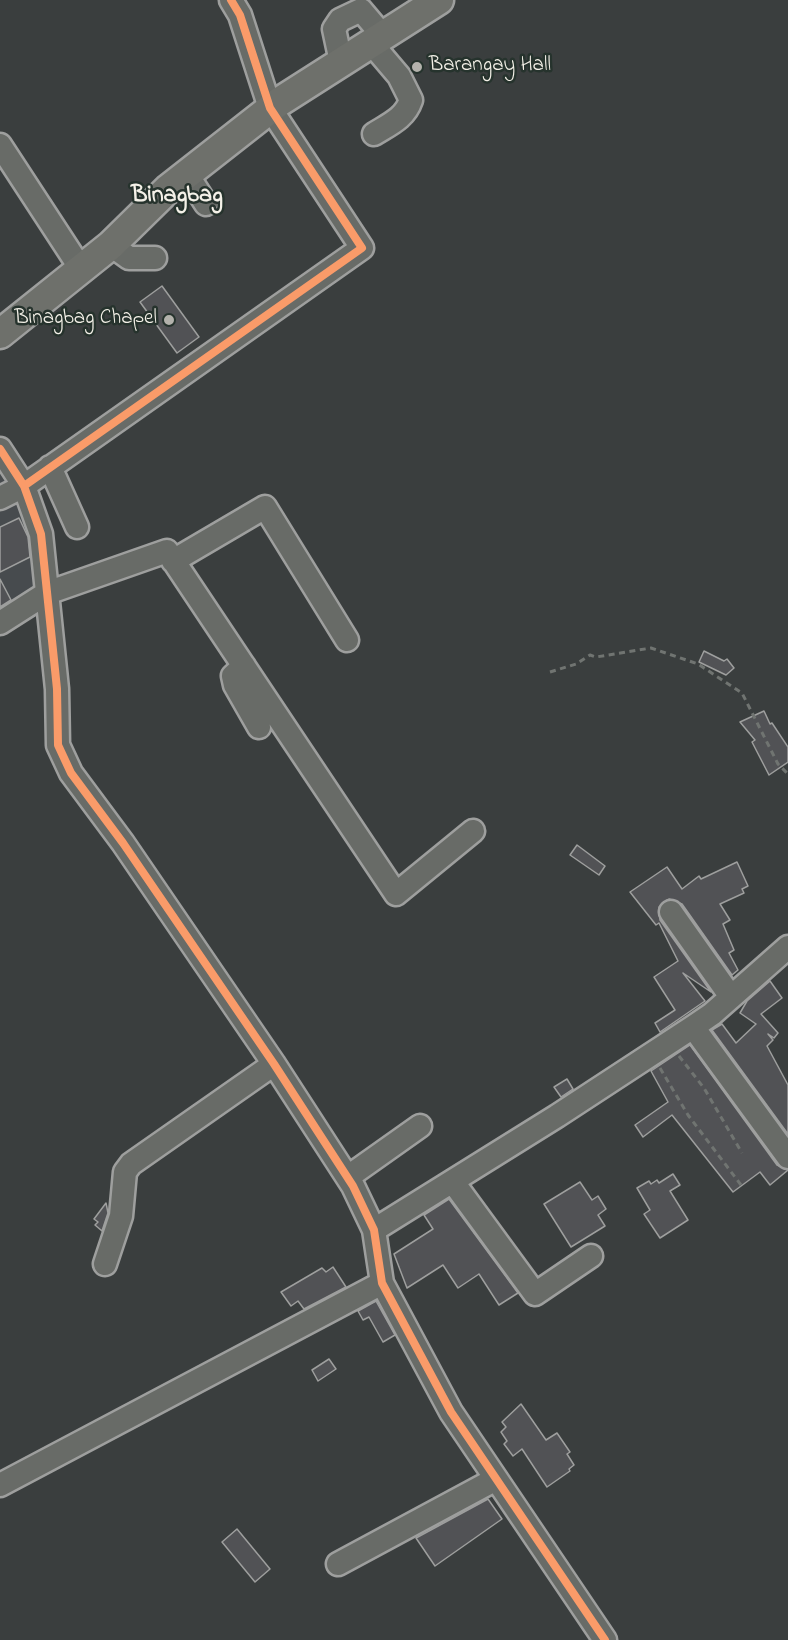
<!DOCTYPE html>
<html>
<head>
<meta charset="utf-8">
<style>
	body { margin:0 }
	canvas { display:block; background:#3a3e3e }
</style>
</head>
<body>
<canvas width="788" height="1640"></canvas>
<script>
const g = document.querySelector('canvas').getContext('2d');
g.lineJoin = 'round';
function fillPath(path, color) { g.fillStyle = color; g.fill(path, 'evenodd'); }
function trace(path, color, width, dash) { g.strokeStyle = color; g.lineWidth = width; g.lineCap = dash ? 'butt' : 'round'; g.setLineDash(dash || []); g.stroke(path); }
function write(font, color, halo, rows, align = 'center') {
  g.font = font + ' "Indie Flower",sans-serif'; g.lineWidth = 5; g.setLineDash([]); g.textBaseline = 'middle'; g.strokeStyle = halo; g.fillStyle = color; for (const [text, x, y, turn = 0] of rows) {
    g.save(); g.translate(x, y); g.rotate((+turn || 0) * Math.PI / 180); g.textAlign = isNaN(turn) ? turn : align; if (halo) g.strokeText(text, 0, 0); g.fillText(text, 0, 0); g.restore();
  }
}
const built = new Path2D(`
	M 5,468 L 37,541 L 42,588 L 0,616 L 0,471 Z`);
const building = new Path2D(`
	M 162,286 L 199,337 L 177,353 L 140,302 Z
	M 19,518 L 28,537 L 30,557 L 0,572 L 0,527 Z
	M 0,579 L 11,600 L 0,607 Z
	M 704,651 L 724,661 L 727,659 L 734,668 L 726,675 L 699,662 Z
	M 764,711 L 770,724 L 772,723 L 788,747 L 788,762 L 769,775 L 752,742 L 755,740 L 740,722 Z
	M 577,845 L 605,866 L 599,875 L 570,855 Z
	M 737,862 L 748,886 L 742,889 L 744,893 L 720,904 L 730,920 L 723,924 L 734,950 L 729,953 L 738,970 L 732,975 L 682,904 L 669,899 L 659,907 L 660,920 L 711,992 L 683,973 L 705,1001 L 660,1032 L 655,1023 L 675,1010 L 654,977 L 678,961 L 659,923 L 656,925 L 630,892 L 667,867 L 682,889 L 699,876 L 701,879 Z
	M 770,981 L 782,998 L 761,1014 L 778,1033 L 774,1038 L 768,1034 L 773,1040 L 767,1046 L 788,1085 L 788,1134 L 712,1030 L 722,1024 L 736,1043 L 756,1024 L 740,1013 L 747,1001 Z
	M 690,1045 L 777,1165 L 788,1170 L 770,1185 L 760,1172 L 733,1192 L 672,1115 L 643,1137 L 635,1125 L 668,1102 L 651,1071 Z
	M 567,1079 L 573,1089 L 561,1097 L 554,1087 Z
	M 673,1174 L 680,1185 L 670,1191 L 688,1220 L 660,1238 L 644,1214 L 650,1210 L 637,1188 L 649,1181 L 651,1184 L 657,1180 L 659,1183 Z
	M 580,1182 L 592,1200 L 598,1196 L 606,1209 L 598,1215 L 605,1226 L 571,1247 L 544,1204 Z
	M 449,1199 L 518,1293 L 499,1305 L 479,1274 L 458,1288 L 443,1265 L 407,1288 L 394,1254 L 433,1229 L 424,1215 Z
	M 106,1203 L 108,1213 L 102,1231 L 95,1225 L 98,1222 L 94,1219 Z
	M 333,1267 L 346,1287 L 304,1309 L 298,1301 L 291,1306 L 281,1292 L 322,1268 L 326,1272 Z
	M 376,1301 L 395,1335 L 383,1342 L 369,1317 L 363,1320 L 358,1311 Z
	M 329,1359 L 336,1369 L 318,1381 L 312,1370 Z
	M 521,1404 L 546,1440 L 557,1433 L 570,1452 L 567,1454 L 574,1465 L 569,1469 L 570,1471 L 547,1487 L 522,1449 L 513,1456 L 504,1444 L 507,1441 L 501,1432 L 506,1427 L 502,1422 Z
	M 488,1499 L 502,1519 L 435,1566 L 416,1538 Z
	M 237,1529 L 270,1569 L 255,1582 L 222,1542 Z`);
const path = new Path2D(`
	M 550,672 L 576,664 L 590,655 L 596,657 L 651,648 L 698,664 L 742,693 L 778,764 L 788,774
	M 679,1056 L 704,1088 L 742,1153
	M 660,1068 L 688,1115 L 741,1185`);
const minor = new Path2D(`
	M 371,43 L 399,76 L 411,100 C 405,118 390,124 374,134
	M 341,62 L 334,29 L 340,20 L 361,10 L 383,36
	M 0,145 L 81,269
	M 186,173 L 206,204
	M 111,245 L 129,258 L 155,258
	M 0,449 L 24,486 L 41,534 L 57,689 L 58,745 L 71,773 L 123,843 L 274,1064 L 353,1186 L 374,1230 L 382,1283 L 451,1412 L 605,1640
	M 50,467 L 77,527
	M 0,498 L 24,486 L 362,248 L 270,108 L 240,15 L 231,0
	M 173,561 L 265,507 L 347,640
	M 0,623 L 47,593 L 167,551 L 396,894 L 473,831
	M 244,666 L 233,676 L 235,685 L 259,727
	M 671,912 L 731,997
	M 693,1027 L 788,1157
	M 348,1177 L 420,1126
	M 453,1182 L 535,1294 L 591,1256
	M 374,1230 L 557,1116 L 693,1027 L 712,1014 L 788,947
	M 105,1264 L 121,1216 L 125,1172 L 131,1164 L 274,1064
	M 0,1485 L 382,1283
	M 338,1564 L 496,1479`);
const major = new Path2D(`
	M 0,334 L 111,245 L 168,189 L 279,102 L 439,0`);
const cycleway = new Path2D(`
	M 0,449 L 24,486 L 41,534 L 57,689 L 58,745 L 71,773 L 123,843 L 274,1064 L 353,1186 L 374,1230 L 382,1283 L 451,1412 L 605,1640
	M 24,486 L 362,248 L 270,108 L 240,15 L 231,0`);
const markers = [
	[417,67,6,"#b3b2ac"],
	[169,320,6,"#b3b2ac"]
];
const poiNames = [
	["Barangay Hall",429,67],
	["Binagbag Chapel",157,320,"right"]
];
const quarterNames = [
	["Binagbag",177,197]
];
fillPath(built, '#474b4e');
fillPath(building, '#515255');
trace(building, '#9e9f9e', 1.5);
trace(minor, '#9e9f9e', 27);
trace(major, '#9e9f9e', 33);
trace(path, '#707471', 3, [6, 4.5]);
trace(minor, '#686b67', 22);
trace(major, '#6e706b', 28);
trace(cycleway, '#fa9b69', 8);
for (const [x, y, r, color] of markers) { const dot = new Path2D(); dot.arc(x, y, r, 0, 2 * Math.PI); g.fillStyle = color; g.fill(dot); trace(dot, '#26332d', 2); }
write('21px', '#f4f1e8', '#26332d', poiNames, 'left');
write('bold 24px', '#f4f1e8', '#26332d', quarterNames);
</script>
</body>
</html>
